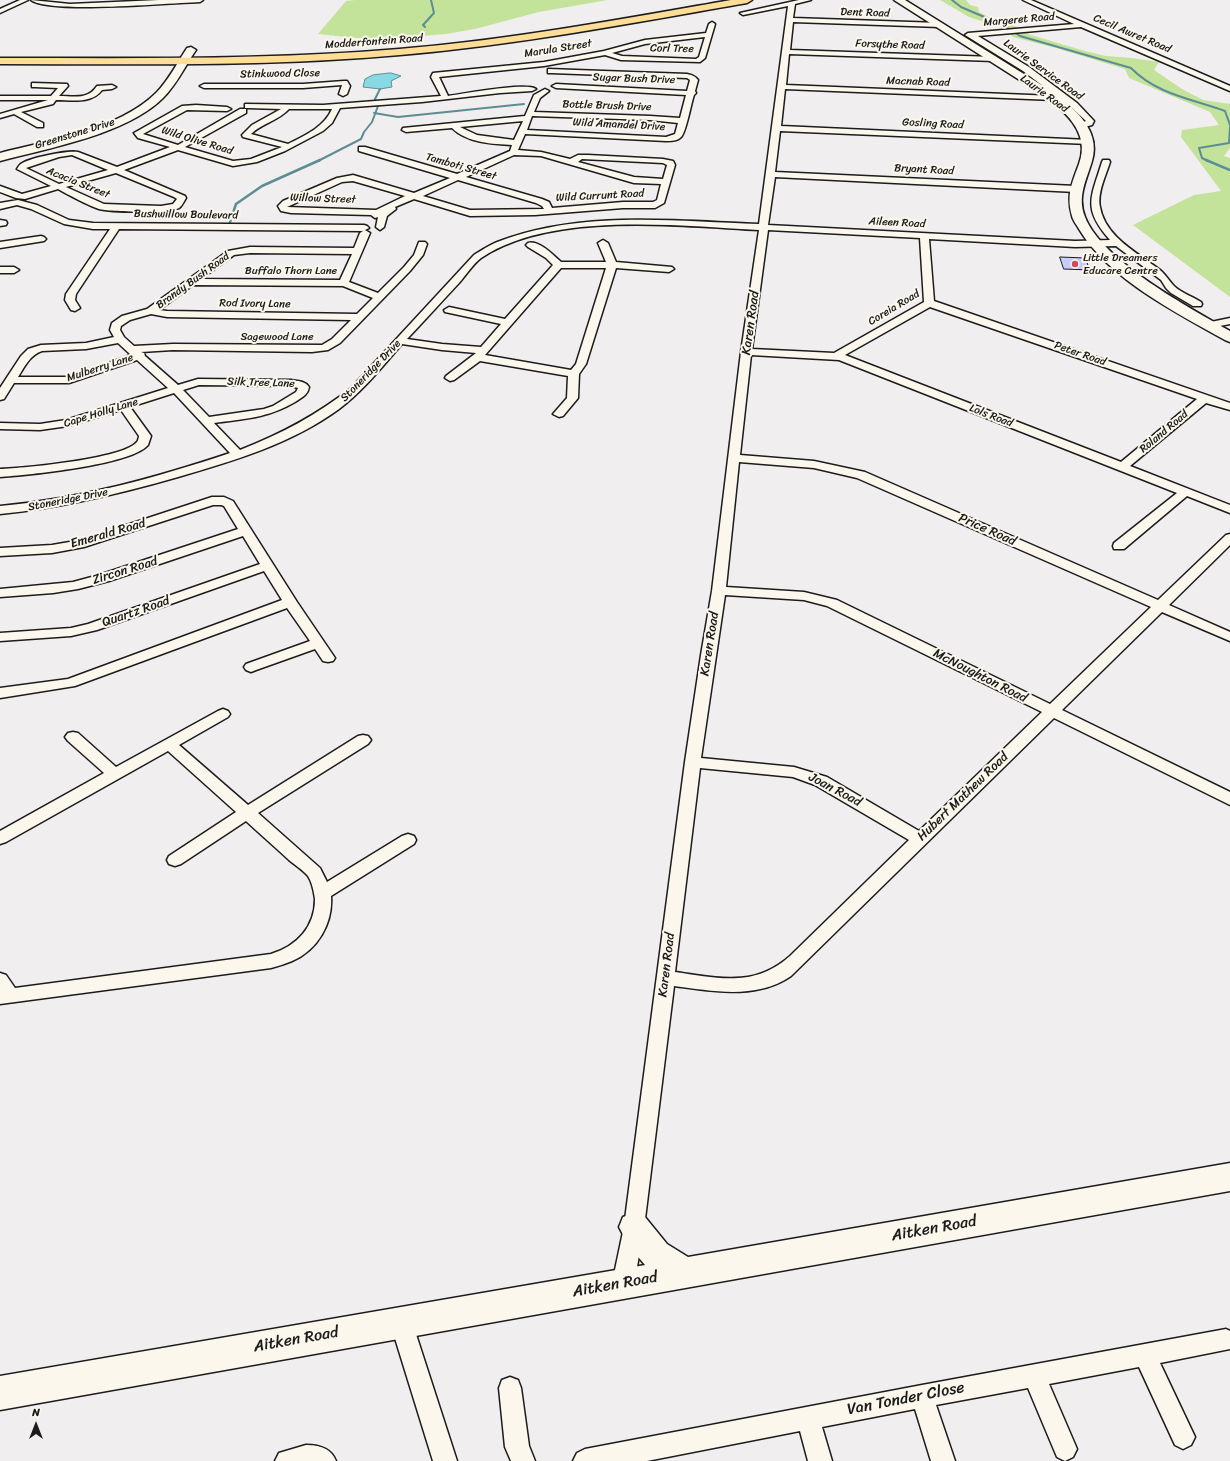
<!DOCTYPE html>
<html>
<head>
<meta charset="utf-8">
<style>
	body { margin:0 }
	#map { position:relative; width:1230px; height:1461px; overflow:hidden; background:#f1eef0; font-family:Sriracha,sans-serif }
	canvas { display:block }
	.north { position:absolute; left:16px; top:1405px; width:40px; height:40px; -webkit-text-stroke:3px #fbf7ec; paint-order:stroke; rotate:0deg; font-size:11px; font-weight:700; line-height:16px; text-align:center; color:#1c1c1c }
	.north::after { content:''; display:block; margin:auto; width:14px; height:18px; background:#1c1c1c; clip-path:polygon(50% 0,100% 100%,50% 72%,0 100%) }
</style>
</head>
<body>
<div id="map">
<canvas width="1230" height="1461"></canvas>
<div class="north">N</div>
</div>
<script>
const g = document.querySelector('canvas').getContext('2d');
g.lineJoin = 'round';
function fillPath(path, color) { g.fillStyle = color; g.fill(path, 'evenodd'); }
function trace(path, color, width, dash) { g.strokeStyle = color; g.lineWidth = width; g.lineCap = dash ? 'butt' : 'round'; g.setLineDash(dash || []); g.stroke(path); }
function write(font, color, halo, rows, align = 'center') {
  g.font = font + ' Sriracha,sans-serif'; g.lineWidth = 4; g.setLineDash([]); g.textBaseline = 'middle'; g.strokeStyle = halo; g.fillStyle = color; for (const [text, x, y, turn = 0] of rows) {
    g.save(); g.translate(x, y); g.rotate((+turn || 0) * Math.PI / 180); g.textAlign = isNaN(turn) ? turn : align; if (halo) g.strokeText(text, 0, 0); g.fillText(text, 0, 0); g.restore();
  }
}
const green = new Path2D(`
	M 355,0 L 608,0 L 539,12 L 475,29 L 446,34 L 377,40 L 318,34 L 346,1 Z
	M 940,0 L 966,0 L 970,5 L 978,7 L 979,12 L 994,20 L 1017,27 L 1031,35 L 1085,51 L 1106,56 L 1132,58 L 1159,62 L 1154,70 L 1182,89 L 1203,100 L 1230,104 L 1230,148 L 1224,156 L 1230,158 L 1230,297 L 1133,225 L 1194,195 L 1221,191 L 1181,137 L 1182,130 L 1219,125 L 1210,112 L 1129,78 L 1125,69 L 1056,48 L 1013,37 L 1006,29 L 969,17 Z`);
const water = new Path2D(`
	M 391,73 L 401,76 L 391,81 L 392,87 L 380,89 L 363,87 L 365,79 L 373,75 Z`);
const streamFar1 = new Path2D(`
	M 952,0 L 961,7 L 1003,25 L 1020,36 L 1131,68 C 1156,94 1192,99 1225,111 L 1230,125
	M 425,27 L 423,25 L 434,13 L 431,0
	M 374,113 L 398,117 L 524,104
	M 318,161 L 361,139 L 364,132 L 372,122 L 378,106 L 375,99 L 380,89
	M 1208,161 L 1202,158 L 1199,148 L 1229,143 L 1230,127`);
const stream = new Path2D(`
	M 1206,160 L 1230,170
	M 230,222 L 236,204 L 262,186 L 320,160`);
const building = new Path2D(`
	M 1060,257 L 1085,258 L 1090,270 L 1064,269 Z`);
const street = new Path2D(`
	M 20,0 L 28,0 L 0,13 L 0,9 Z
	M 31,0 L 70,4 L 159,0 L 203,0 L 200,2 C 171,3 49,14 31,0 Z
	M 799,0 L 811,0 L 795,4 L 793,18 L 940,23 L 943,25 L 940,27 L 793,22 L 790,50 L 994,57 L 997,59 L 994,61 L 789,54 L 786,85 L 1054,96 L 1058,98 L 1054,100 L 785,89 L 781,126 L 1089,140 L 1093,142 L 1089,144 L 780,131 L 775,172 L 1076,186 L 1080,189 L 1076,192 L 775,177 L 768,225 L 1075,241 L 1110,240 C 1082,208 1091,198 1102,162 L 1103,160 L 1109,160 L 1110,162 C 1106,175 1097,193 1100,207 C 1105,237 1138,253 1160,270 C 1166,275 1169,281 1174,286 C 1181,293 1192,296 1201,302 L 1202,304 L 1201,306 L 1193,306 L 1171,293 L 1166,288 L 1161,280 L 1116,246 L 1075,247 L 929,239 L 934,301 L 1230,403 L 1230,410 L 1206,403 L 1130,466 L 1230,505 L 1230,513 L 1187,496 L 1124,549 L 1114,549 L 1113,546 L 1114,543 L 1177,493 L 839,360 L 751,355 L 740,455 L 814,461 L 865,472 L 1158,600 L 1226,535 L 1230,534 L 1230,545 L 1169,605 L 1230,632 L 1230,641 L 1162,612 L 1062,710 L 1230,792 L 1230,805 L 1054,718 L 791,976 C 756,1000 713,991 674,986 L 644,1227 L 634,1284 L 631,1291 L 623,1294 L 615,1291 L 612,1284 L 624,1227 L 685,762 L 701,655 L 712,591 L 741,352 L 759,230 C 678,226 551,211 481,258 C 473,264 466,275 459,283 C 442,301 425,320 407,339 L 442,344 L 481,347 L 501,324 L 445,312 L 444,310 L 449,307 L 505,319 L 553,265 L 546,258 L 528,247 L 526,245 L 528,243 C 539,240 553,255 561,262 L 606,262 L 598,243 L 603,240 L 608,243 L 616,262 L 672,267 L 674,269 L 669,272 L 616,268 L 586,364 L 579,374 L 578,398 L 563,416 L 559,417 L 553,414 L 567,398 L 568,376 L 480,361 L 454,380 L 450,381 L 445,378 L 446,376 L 476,353 L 442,350 L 402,344 C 382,367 363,391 339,409 C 291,444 233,461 178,477 C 119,494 61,508 0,514 L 0,506 C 79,499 155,478 230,453 L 174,393 L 130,407 L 151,436 C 150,439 149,442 148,445 C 131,465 28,475 0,477 L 0,469 C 24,468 123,459 137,442 C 138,441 139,437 139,436 L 121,410 L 68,426 L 40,430 L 0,429 L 0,423 L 40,424 L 66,420 L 168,388 L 137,360 L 69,383 L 14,383 L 4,399 L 0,400 L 0,388 L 21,356 L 28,349 L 41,345 L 86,343 L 114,337 L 110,330 L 112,323 L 122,316 L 147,309 L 228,251 L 250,247 L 354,248 L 360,233 L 363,231 L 119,229 L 76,294 L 75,300 L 80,308 L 75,311 L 71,310 L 65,300 L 66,294 L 110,229 L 93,229 L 64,224 L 31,209 L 17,205 L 0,209 L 0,203 L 18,200 L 37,205 L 69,220 L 93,223 L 364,225 L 367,226 L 369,228 L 365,230 L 370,233 L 349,282 L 378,293 L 404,267 L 414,255 L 419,242 L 425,242 L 427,244 L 423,255 L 410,271 L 340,343 L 328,350 L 312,352 L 173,350 L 141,352 L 144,353 L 145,356 L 178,385 L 198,379 L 291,380 C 298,381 305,381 309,387 C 308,395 301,398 295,402 C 268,418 244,419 214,423 L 240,450 C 281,434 317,415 351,388 L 474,255 C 482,250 491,244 500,241 C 582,210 674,221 759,224 L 788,6 L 743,15 L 740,13 ZM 768,230 L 920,238 L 924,302 L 834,353 L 752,349 ZM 250,253 L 352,254 L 340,280 L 201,279 L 234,255 ZM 561,268 L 606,268 L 576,364 L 571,370 L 485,355 ZM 193,285 L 343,286 L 373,298 L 357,314 L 167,311 L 159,310 ZM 930,307 L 1197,399 L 1121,462 L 845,355 ZM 151,314 L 167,317 L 351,320 L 332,339 L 322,345 L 173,344 L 134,346 L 124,337 L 120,330 L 121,326 L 130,320 ZM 118,343 L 131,355 L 68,377 L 18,377 C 25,366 30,355 42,351 L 86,349 ZM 199,385 L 291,386 L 298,388 L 296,392 L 273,406 L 264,409 L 209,417 L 183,390 ZM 739,462 L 814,468 L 857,478 L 1151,607 L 1050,704 L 837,600 L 804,592 L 726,587 ZM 725,595 L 804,600 L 827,606 L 1042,712 L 919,831 L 827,777 L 794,767 L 701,758 ZM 700,768 L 793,777 L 815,785 L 909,840 L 790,956 C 754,988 718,978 675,972 Z
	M 1023,0 L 1031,0 L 1230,86 L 1230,91 L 1081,27 L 978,36 L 1029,67 L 1077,103 L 1094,121 L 1092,125 L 1081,128 L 1078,128 L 1078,124 L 1086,121 L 1071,107 L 1023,71 L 965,35 L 968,33 L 1074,24 Z
	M 712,22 L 715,24 L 705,58 L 700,62 L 621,60 L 605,55 L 544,66 L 439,77 L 448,96 C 463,94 526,82 536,89 L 532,91 L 500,93 L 422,102 L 340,108 L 332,123 L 323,131 L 285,151 L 257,162 L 233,166 L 178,150 L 124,170 L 185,196 L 186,198 C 184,201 182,206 179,208 C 171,213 109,212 99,209 C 85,204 71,196 58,189 L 25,199 L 16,198 L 0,192 L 0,186 L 22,194 L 51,186 L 17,169 C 17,169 20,164 21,164 C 28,158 68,150 78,152 L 117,167 L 170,147 L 138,138 L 134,133 L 182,106 L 196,105 L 227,107 L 231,109 L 227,111 L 187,110 L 143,134 L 178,145 L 240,109 L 246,109 L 246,113 L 185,147 L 233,161 L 251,159 L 282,147 L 243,137 L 242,135 L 252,125 L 281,109 L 248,108 L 245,108 L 245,104 L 323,105 L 441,96 L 431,77 L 433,73 L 544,62 L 604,51 L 645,40 L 706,33 L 709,24 ZM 705,37 L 699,57 L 696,59 L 622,56 L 612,53 L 645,44 ZM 289,109 L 332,109 C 324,127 306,135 288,144 L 251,134 C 262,123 278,121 289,109 ZM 72,155 L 108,170 L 59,184 L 26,168 L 59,157 ZM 116,173 L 174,197 L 177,199 L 173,204 L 161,206 L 104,204 L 66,187 Z
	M 548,69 L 687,74 C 692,75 695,76 698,80 L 695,91 L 696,93 L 694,95 C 691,103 686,133 681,137 C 678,141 671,141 666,141 L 525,134 L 518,150 L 541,152 L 570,159 L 578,155 L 588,155 L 663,159 L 673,161 L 675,165 L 664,203 L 655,208 L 623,208 L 535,215 L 470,216 L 414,199 L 395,207 L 396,209 L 387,216 L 384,227 L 380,230 L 376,227 L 378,217 L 375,218 L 371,215 L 291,213 L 281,211 L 278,206 L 283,201 L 337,178 L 353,175 L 414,193 L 450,178 L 359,151 L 359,147 L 365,147 L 457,174 L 510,151 L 512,145 C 493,144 467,143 452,128 L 406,132 L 402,130 L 403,128 L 525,116 L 534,95 L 545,89 L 549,91 L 540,98 L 534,112 L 650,116 L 680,118 L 686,95 L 556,88 L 552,86 L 556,84 L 687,91 L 690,80 L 687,78 L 551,73 L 548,73 ZM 532,116 L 650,120 L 678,123 L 675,134 L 666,137 L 527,130 ZM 523,121 L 514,140 L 477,135 L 460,127 ZM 514,155 L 541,156 L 634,183 L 661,184 L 657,200 L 653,202 L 623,202 L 552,208 L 549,202 L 542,199 L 466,177 ZM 582,159 L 663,163 L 667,165 L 663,179 L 634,177 L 578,162 ZM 458,180 L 536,203 L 542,206 L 544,209 L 470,210 L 423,196 ZM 353,181 L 405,196 L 376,210 L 287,207 L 342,182 Z
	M 344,81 L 347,81 L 350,86 L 347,94 L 343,96 L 339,94 L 342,85 L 303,88 L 204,88 L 200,86 L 204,84 L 303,84 Z
	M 32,83 L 67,84 L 68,86 L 59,96 C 74,96 88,100 97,86 L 112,85 L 116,87 L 112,89 L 102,90 C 92,104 72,100 56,100 L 53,104 L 21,112 L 43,123 L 43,127 L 37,127 L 14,114 L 0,118 L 0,114 L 48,100 L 0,100 L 0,96 L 51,96 L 58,88 L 35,87 L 32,87 Z
	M 0,220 L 6,221 L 7,223 L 6,225 L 0,226 Z
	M 41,236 L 44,237 L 46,239 L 44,241 L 0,248 L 0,242 Z
	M 0,267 L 14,267 L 19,270 L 14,273 L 0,273 Z
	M 1230,318 L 1230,324 L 1210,328 L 1205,325 L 1206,323 Z
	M 212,497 L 224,497 L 233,501 L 297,602 L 335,658 L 333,661 L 328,662 L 323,661 L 315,649 L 256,670 L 251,672 L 246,670 L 244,667 L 246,664 L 310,641 L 287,608 L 75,686 L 0,698 L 0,688 L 68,679 L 282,600 L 264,571 L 97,630 L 71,636 L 0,641 L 0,633 L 71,628 L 88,624 L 260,564 L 243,536 L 109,581 L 78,589 L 53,593 L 0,597 L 0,589 L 73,582 L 99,575 L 238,529 L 224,506 L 221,505 L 213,505 L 84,547 L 52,553 L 0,556 L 0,548 L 52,545 L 81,540 Z
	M 223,709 L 228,711 L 230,714 L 228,717 L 179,745 L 248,805 L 358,736 L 363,735 L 368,736 L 371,740 L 368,744 L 258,813 L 320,868 L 327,882 L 402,836 L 408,834 L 414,836 L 416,840 L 414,844 L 331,896 C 333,923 318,950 292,961 C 285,964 278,966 271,968 L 0,1004 L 0,973 L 6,975 L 15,988 L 271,954 C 297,946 315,927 315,899 C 314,892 312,882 308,876 C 303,870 295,865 289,860 C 275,847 260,834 246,821 L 181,864 L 175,866 L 169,864 L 167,860 L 169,856 L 236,812 L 168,751 L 6,842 L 0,844 L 0,831 L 104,773 L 68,741 L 65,737 L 68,733 L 73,732 L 78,733 L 116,767 L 218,711 Z
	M 401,1311 L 409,1314 L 412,1322 L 457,1461 L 433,1461 L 390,1322 L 393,1314 Z
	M 1226,1329 L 1230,1331 L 1230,1349 L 1160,1363 L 1195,1437 L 1191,1445 L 1183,1449 L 1175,1445 L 1139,1367 L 1049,1384 L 1077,1449 L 1073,1457 L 1065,1461 L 1057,1457 L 1028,1388 L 936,1405 L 955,1461 L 931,1461 L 915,1409 L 822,1427 L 832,1461 L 808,1461 L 800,1431 L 647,1461 L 573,1461 L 577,1453 L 585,1449 L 922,1385 Z
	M 510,1377 L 518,1380 L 521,1388 L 529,1446 L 535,1461 L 511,1461 L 505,1447 L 499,1388 L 502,1380 Z
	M 306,1445 C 319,1445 331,1448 336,1461 L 275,1461 L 279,1453 Z`);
const secondary = new Path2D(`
	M 894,0 L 905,0 L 1048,89 C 1071,105 1102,129 1092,161 C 1086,181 1077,197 1085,217 C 1102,261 1190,308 1230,331 L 1230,342 L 1225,340 C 1175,312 1109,279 1079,229 C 1077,225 1073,221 1072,216 C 1066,195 1072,183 1079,164 C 1091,132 1064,110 1040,93 Z
	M 191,47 L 196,50 C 185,66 177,84 163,98 C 127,134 49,148 0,161 L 0,153 C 50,140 118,130 156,93 C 169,80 177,63 187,48 Z
	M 1230,1163 L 1230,1191 L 0,1410 L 0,1376 L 645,1265 L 629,1246 L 619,1227 L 623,1217 L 634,1213 L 645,1217 L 667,1244 L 688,1257 Z`);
const primary = new Path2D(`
	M 731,0 L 752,0 L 747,3 C 632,23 517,45 400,55 C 267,67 133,64 0,64 L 0,58 C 133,58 266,60 399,49 C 511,40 621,19 731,0 Z`);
const markers = [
	[1075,264,4,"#d1495b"]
];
const farStreetnames = [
	["Dent Road",865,13,2],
	["Margeret Road",1019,20,-5],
	["Cecil Awret Road",1132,34,23],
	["Modderfontein Road",374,42,-4],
	["Forsythe Road",890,45,2],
	["Marula Street",558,49,-9],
	["Corl Tree",672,49,1],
	["Laurie Service Road",1043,70,36],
	["Stinkwood Close",280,74,-1],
	["Sugar Bush Drive",634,79,2],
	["Macnab Road",918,82,2],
	["Laurie Road",1044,94,36],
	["Bottle Brush Drive",607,106,2],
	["Gosling Road",933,124,3],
	["Wild Amandel Drive",619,125,3],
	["Greenstone Drive",75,134,-17],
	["Wild Olive Road",197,141,17],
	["Tamboti Street",461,167,16],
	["Bryant Road",924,170,3],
	["Acacia Street",78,183,22],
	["Wild Currunt Road",600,196,-3],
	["Willow Street",323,199,2],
	["Bushwillow Boulevard",186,215,1],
	["Aileen Road",897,223,3],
	["Buffalo Thorn Lane",291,271],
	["Brandy Bush Road",193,281,-36],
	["Rod Ivory Lane",255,304,1],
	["Coreia Road",894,308,-31],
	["Sagewood Lane",277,337],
	["Peter Road",1080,354,19],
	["Mulberry Lane",100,368,-18],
	["Stoneridge Drive",371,371,-46],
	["Silk Tree Lane",261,383,2],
	["Cape Holly Lane",101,413,-17],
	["Lols Road",991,416,21],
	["Roland Road",1164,432,-40],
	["Stoneridge Drive",68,500,-11]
];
const farPoinames = [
	["Little Dreamers",1083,258],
	["Educare Centre",1083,271]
];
const streetNames = [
	["Karen Road",751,323,-82],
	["Price Road",987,530,24],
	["Emerald Road",108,534,-16],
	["Zircon Road",125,571,-17],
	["Quartz Road",136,612,-19],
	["Karen Road",710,644,-81],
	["McNoughton Road",980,676,27],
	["Joan Road",835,790,28],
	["Hubert Mathew Road",963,797,-44],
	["Karen Road",667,965,-83]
];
const nearStreetnames = [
	["Aitken Road",934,1229,-10],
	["Aitken Road",615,1285,-10],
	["Aitken Road",296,1340,-10],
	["Van Tonder Close",906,1399,-11]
];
fillPath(green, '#c3e39b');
fillPath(water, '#88d9e3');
trace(water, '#5d8d93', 1);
trace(streamFar1, '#5d8d93', 2);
trace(stream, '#5d8d93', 2.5);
fillPath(building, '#c8cbfe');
trace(building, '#1c1c1c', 1);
trace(street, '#1c1c1c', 3);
trace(secondary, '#1c1c1c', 3);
trace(primary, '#1c1c1c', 3);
fillPath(street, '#fbf7ec');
fillPath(secondary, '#fbf7ec');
fillPath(primary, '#fedd96');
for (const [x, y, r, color] of markers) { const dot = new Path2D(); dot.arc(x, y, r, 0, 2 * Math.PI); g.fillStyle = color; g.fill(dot); trace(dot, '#fbf7ec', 1.5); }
write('11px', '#1c1c1c', '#fbf7ec', farStreetnames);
write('11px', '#1c1c1c', '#fbf7ec', farPoinames, 'left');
write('13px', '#1c1c1c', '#fbf7ec', streetNames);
write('16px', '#1c1c1c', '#fbf7ec', nearStreetnames);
</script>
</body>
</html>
